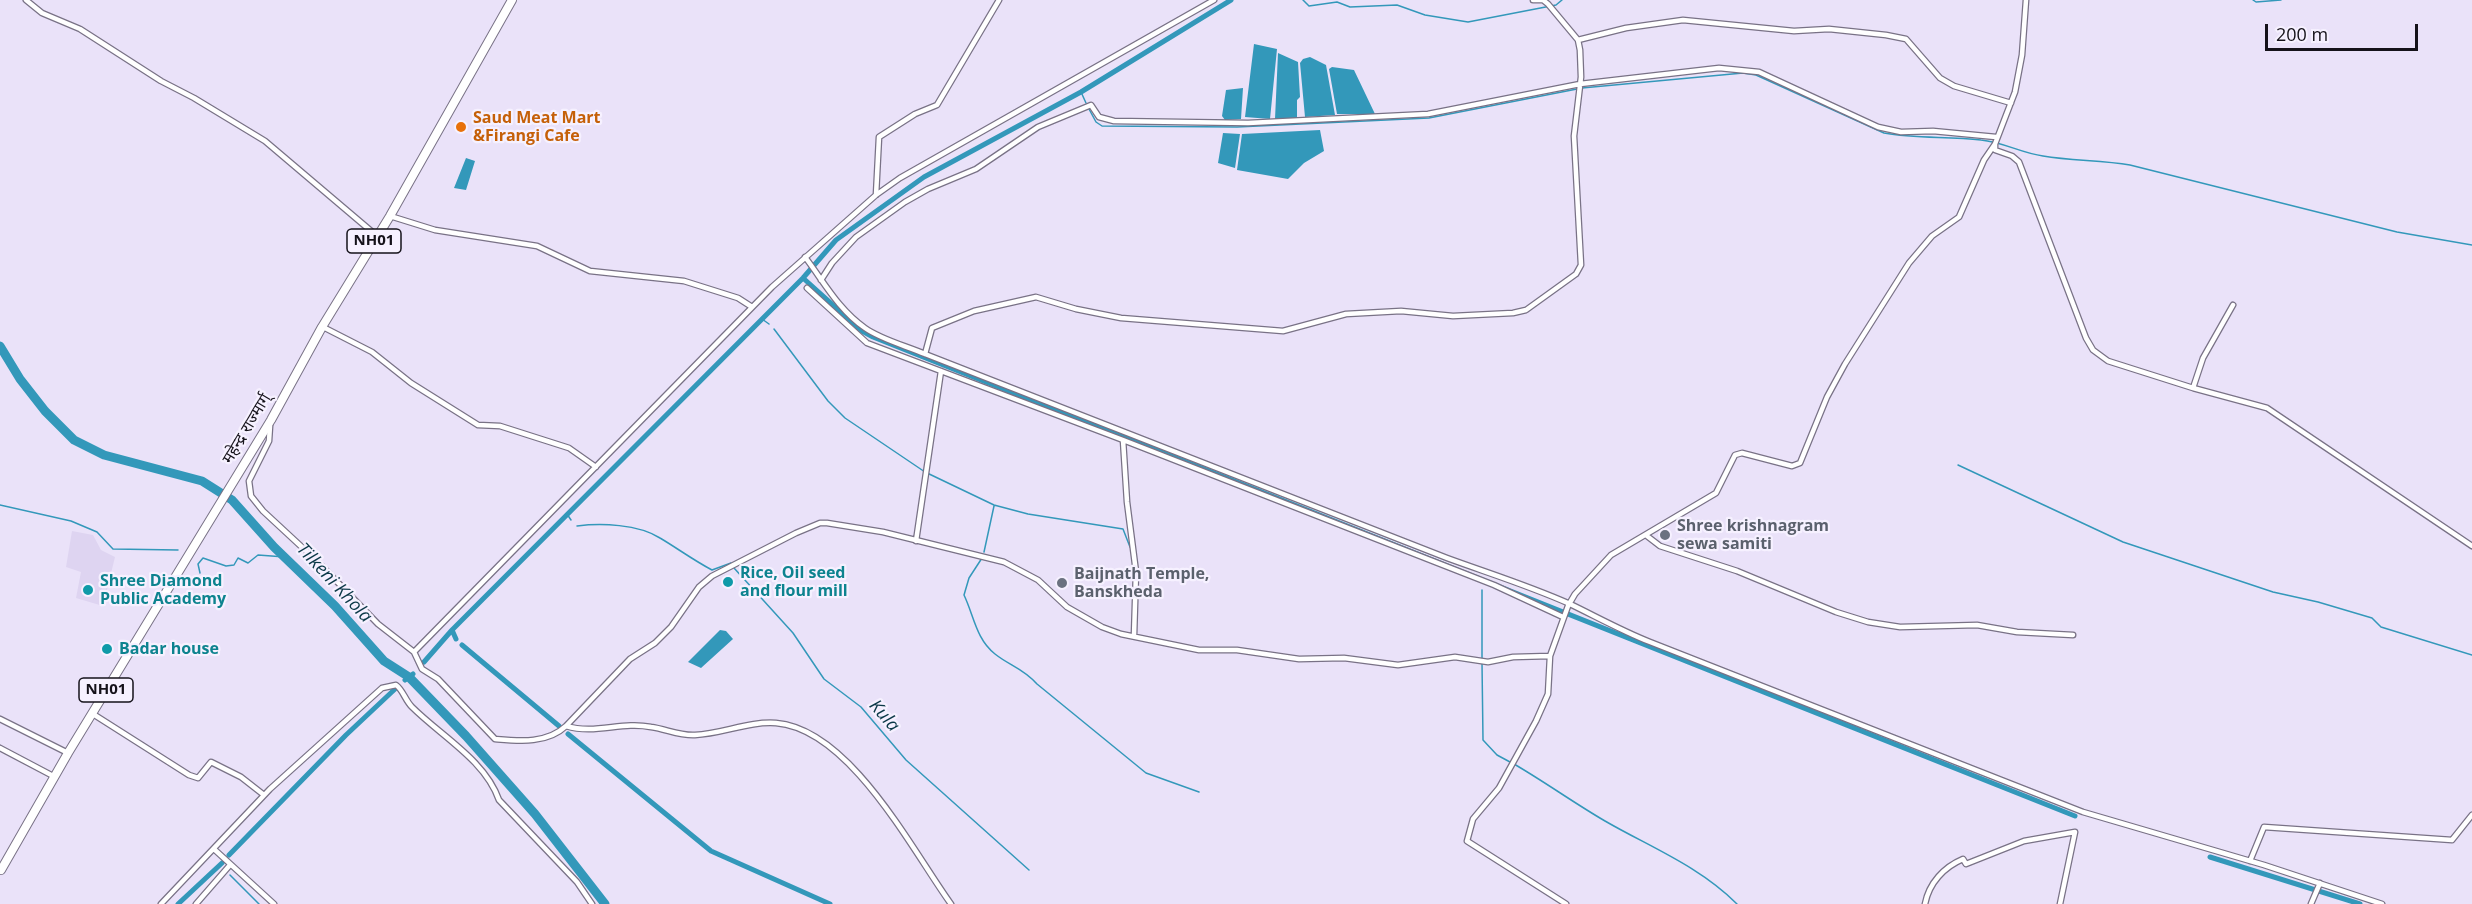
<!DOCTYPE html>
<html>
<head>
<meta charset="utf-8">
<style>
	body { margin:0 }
	#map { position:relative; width:2472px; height:904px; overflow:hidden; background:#eae2f9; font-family:"Open Sans",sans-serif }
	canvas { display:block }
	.scale { position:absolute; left:2265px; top:24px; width:153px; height:27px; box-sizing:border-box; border:3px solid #15121a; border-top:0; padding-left:8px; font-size:18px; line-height:21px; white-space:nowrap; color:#15121a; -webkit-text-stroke:4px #f6f1ff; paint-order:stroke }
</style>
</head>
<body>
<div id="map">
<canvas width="2472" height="904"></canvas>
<div class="scale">200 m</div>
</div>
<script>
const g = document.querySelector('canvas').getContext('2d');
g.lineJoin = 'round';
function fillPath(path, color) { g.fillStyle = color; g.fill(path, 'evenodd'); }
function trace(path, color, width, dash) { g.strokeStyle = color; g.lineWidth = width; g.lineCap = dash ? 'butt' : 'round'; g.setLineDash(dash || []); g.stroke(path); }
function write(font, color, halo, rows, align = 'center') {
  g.font = font + ' "Open Sans","Noto Sans Devanagari",sans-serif'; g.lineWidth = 4.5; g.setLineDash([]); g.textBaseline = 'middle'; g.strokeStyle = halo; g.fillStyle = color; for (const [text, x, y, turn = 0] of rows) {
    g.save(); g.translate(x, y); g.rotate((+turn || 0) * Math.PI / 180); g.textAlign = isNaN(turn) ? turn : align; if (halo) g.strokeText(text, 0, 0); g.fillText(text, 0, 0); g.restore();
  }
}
const built = new Path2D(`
	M 72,531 L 93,535 L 101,550 L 115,557 L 103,606 L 76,598 L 81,572 L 66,567 Z`);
const water = new Path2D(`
	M 1254,44 L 1277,49 L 1270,119 L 1245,117 Z
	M 1278,53 L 1298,62 L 1300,97 L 1297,100 L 1297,118 L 1275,119 Z
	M 1310,57 L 1326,65 L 1335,115 L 1305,117 L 1300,63 L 1303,59 Z
	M 1332,67 L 1354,70 L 1375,114 L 1337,114 L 1329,69 Z
	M 1243,88 L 1241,119 L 1225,120 L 1222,116 L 1226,90 Z
	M 1320,130 L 1324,151 L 1304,163 L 1288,179 L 1237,170 L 1242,134 Z
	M 1223,133 L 1240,134 L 1235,168 L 1218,163 Z
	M 466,158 L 475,161 L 466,190 L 454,188 Z
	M 720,630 L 726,631 L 733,639 L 701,668 L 688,662 Z`);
const stream = new Path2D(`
	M 1303,0 L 1309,6 L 1337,2 L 1350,7 L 1397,5 L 1425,15 L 1468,22 L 1556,5 L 1562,0
	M 2253,0 L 2256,2 L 2281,0
	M 1582,88 L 1743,73 L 1756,75 L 1884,133 C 1916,139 1948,136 1981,140 C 2003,142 2021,153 2043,156 C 2072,161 2101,160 2130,165 L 2397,232 L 2472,245
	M 1081,92 L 1086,103
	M 1089,109 L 1096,122 L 1102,126 L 1237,127 L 1429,118 L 1577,89
	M 762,319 L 769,324
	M 774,329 L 828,401 L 845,418 L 925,472 L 994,505 L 1028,514 L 1123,529 L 1130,547
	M 1958,465 L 2123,542 L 2273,592 L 2318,602 L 2372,618 L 2381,627 L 2472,655
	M 0,505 L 71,521 L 97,532 L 113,549 L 178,550
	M 567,514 L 571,520
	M 577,526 C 601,523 638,524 660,538 C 677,548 693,560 712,570 L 731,563
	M 984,552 L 994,506
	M 982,558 L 969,578 L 964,595 C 974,616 976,639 995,654 C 1010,666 1023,668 1037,684 L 1146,773 L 1199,792
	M 734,568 L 793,633 L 824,679 L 861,707 L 906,760 L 1029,870
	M 200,573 L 198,564 L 203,558 L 226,566 L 234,565 L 238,558 L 248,563 L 258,555 L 285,557
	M 1482,590 L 1482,658
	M 1482,663 L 1483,740 L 1497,755 L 1510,762
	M 1514,764 C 1545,782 1574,803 1605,821 C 1650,847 1699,866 1737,904
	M 230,875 L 259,904`);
const canal = new Path2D(`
	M 803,278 L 862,331 L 873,337 C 1274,495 1674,657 2075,816
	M 452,630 L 456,639
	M 462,645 L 559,726
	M 424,662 L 452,630 L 803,278 L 836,240 L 924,177 L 1081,92 L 1231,0
	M 405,680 L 413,674
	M 568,734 L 711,851 L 830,904
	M 229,855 L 346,735 L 395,689
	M 2210,857 L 2360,904
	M 178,904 L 222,863`);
const river = new Path2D(`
	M 0,346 L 20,379 L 45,411 L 74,440 L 104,455 L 202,481 L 232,500 L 274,547 L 335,606 L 384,661 L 409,677 L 466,736 L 535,814 L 605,904`);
const street = new Path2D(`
	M 26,0 L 42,13 L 80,29 L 161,81 L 194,98 L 265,141 L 377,236
	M 1578,40 L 1626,28 L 1683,20 L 1794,31 L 1829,29 L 1886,35 L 1906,39 L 1940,78 L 1954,86 L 2011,103
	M 1995,144 L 1995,150 L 2012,156 L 2019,162 L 2086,338 L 2093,350 L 2108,361 L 2193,388 L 2267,408 L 2472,546
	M 876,195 L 879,137 L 915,114 L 937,105 L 999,0
	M 390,216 L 435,230 L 537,246 L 590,271 L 684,281 L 738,298 L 752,307
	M 805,257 C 824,282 838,309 865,328 C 882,340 907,346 925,354 L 1447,558 C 1488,573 1530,586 1570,604 C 1597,617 1622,631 1650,642 L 2083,812 L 2264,865 L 2382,904
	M 821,280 L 832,263 L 856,237 L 905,202 L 928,189 L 976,169 L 1038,127 L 1091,105 L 1099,117 L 1114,121 L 1248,123 L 1428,114 L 1580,84 L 1719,68 L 1759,72 L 1878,127 L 1901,132 L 1933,131 L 1996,137
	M 807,288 L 867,343 L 1123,440 L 1494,585 L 1563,617
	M 323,327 L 372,352 L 411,383 L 478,425 L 500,426 L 569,448 L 596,467
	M 925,354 L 932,328 L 974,311 L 1036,297 L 1076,309 L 1121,318 L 1283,331 L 1346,314 L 1401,311 L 1453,316 L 1513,313 L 1526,310 L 1576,274 L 1581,265 L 1574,136 L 1581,77 L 1580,50 L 1578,40 L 1548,4 L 1543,0 L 1533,0
	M 2193,388 L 2203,358 L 2233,305
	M 270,426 L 269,441 L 249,481 L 251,496 L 263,511 L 318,562 L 378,624 L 414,652 L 422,669 L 438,679 L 495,739 C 519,741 547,744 566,726 C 596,735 621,721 651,727 C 666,729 680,736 695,735 C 722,734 749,721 776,723 C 850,729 912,850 951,904
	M 1123,440 L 1127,502 L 1136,572 L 1134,636
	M 1647,536 L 1660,546 L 1737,571 L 1836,612 L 1868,622 L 1900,627 L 1977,625 L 2017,632 L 2073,635
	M 916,541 L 941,371
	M 414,652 L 772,287 L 876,195 L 900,178 L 1214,0
	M 93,714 L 189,775 L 198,778 L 211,762 L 241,777 L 264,795
	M 0,719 L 68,753
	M 566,726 L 630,659 L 655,643 L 671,627 L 699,587 L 712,576 L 796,533 L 820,523 L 827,523 L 883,532 L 1004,562 L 1038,580 L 1067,607 L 1102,627 L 1121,634 L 1199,650 L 1237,650 L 1299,659 L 1344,658 L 1398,665 L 1455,657 L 1488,662 L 1513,657 L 1550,656
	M 0,748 L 55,777
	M 215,850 L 274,904
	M 2250,861 L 2264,827 L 2452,840 L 2472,815
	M 161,904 L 270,789 L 382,688 L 396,685 C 403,690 405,700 412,707 C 441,736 485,760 499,800 L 577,882 L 592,904
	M 196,904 L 230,865
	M 1566,904 L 1467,841 L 1473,819 L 1499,788 L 1536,721 L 1548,694 L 1550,656 L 1568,606 L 1575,594 L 1611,555 L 1716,493 L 1735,455 L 1742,453 L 1792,466 L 1800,463 L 1827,397 L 1845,364 L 1909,263 L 1932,236 L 1959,217 L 1984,160 L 1995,144 L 2015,92 L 2022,55 L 2026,0
	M 1925,904 C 1929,883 1944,867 1963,859 L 1966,864 L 2024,841 L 2075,832 L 2060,904
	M 2311,904 L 2320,883`);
const highway = new Path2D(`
	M 1,870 L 68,753 L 271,420 L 322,327 L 390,216 L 512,0`);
const markers = [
	[461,127,6,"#e8710a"],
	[1665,535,6,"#6b7280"],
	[728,582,6,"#0f9aa8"],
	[1062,583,6,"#6b7280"],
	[88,590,6,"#0f9aa8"],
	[107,649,6,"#0f9aa8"]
];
const shields = [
	[374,241,54],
	[106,690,54]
];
const shieldNames = [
	["NH01",374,241],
	["NH01",106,690]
];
const foodNames = [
	["Saud Meat Mart",473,118],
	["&Firangi Cafe",473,136]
];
const streetNames = [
	["महेन्द्र राज्मार्ग्",247,429,-59]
];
const worshipNames = [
	["Shree krishnagram",1677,526],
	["sewa samiti",1677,544],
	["Baijnath Temple,",1074,574],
	["Banskheda",1074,592]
];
const cultureNames = [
	["Rice, Oil seed",740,573],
	["and flour mill",740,591],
	["Shree Diamond",100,581],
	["Public Academy",100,599],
	["Badar house",119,649]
];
const waterNames = [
	["Tilkeni Khola",334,583,47],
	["Kula",884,716,49]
];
fillPath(built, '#ded4f1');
fillPath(water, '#3398ba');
trace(stream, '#3398ba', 1.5);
trace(canal, '#3398ba', 5);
trace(river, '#3398ba', 9);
trace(street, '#797286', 7);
trace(highway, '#797286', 10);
trace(street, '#fff', 4.5);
trace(highway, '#fff', 8);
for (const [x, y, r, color] of markers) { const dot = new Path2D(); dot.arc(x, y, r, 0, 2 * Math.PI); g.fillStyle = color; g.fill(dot); trace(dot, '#f6f1ff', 2); }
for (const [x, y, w] of shields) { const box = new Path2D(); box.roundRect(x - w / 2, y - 12, w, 24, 4.5); g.fillStyle = '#f6f1ff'; g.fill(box); trace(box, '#15121a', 1.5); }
write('bold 15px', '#15121a', null, shieldNames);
write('bold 16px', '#c56008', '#f6f1ff', foodNames, 'left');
write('16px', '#15121a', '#f6f1ff', streetNames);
write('bold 16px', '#5b616d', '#f6f1ff', worshipNames, 'left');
write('bold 16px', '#0d838f', '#f6f1ff', cultureNames, 'left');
write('italic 18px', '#0b3847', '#f6f1ff', waterNames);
</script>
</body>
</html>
